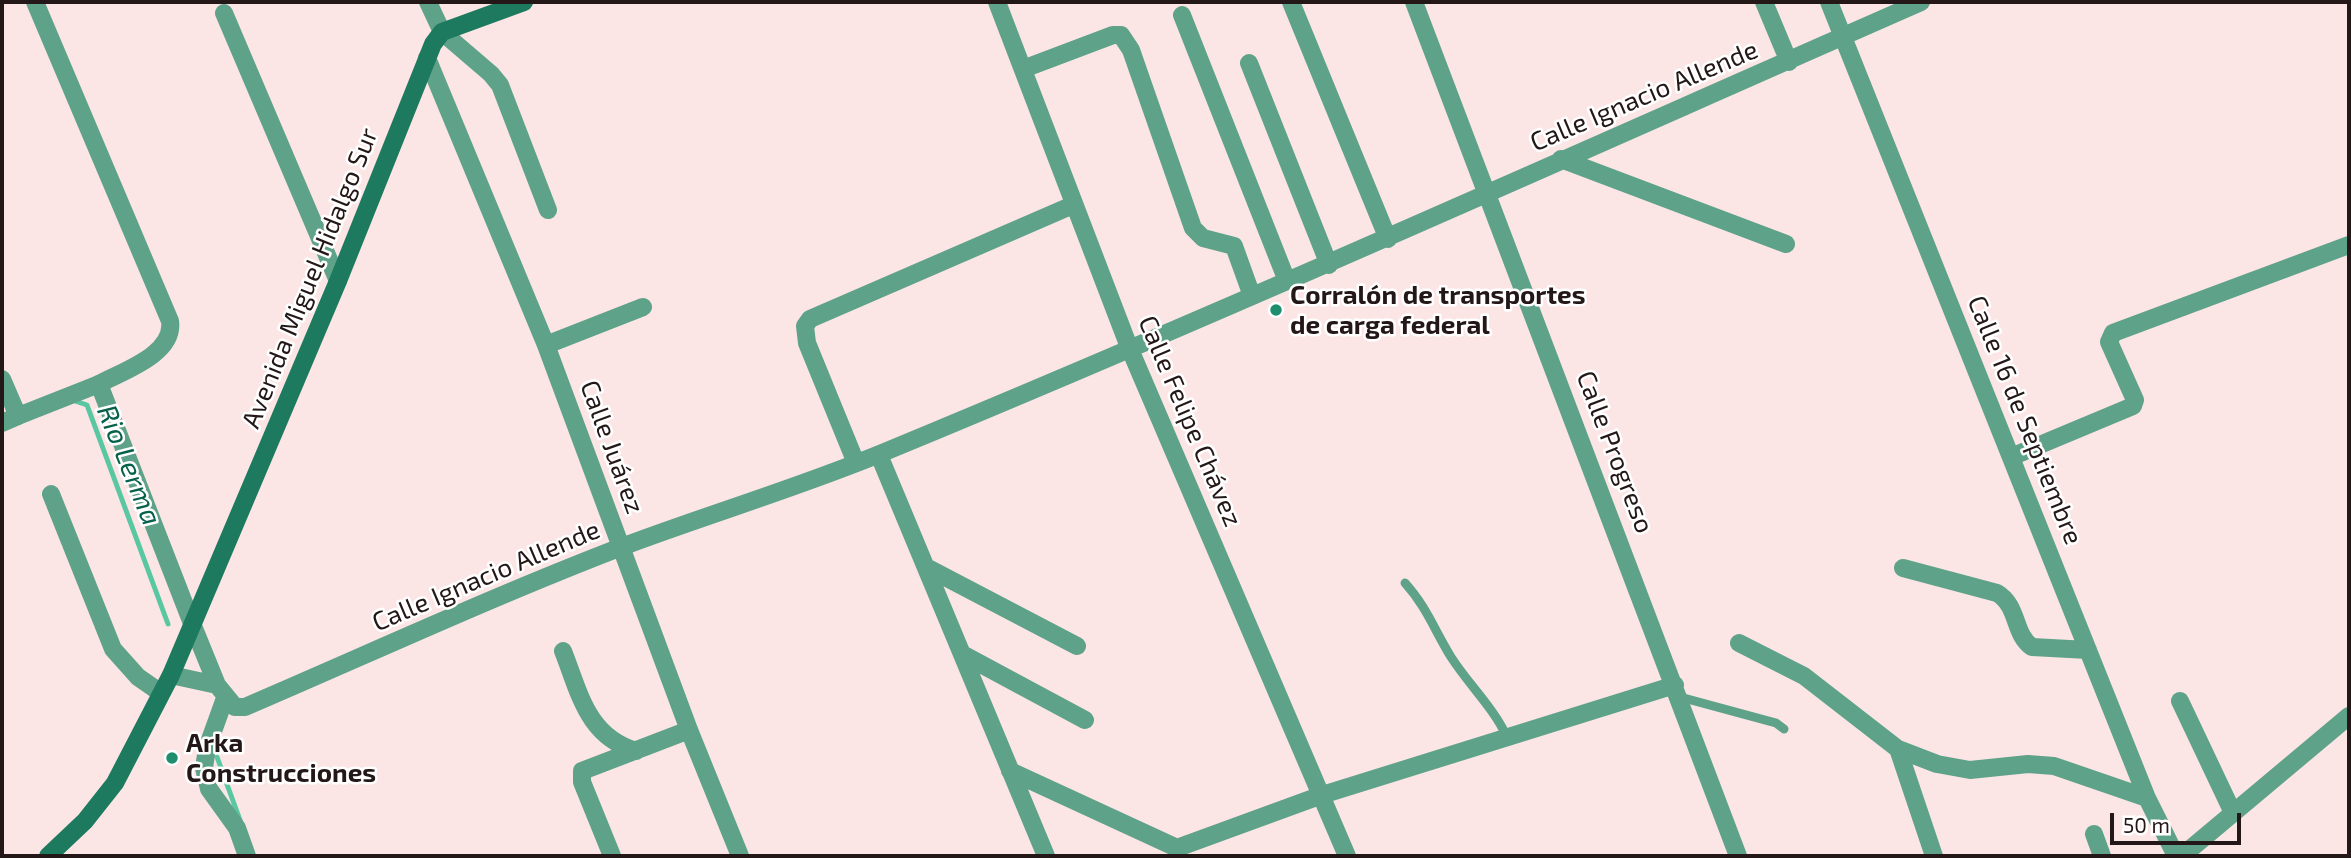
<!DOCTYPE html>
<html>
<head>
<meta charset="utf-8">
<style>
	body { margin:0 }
	#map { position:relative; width:2351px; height:858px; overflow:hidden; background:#fbe6e5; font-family:"Exo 2",sans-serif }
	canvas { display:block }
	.frame { position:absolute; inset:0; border:4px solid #231717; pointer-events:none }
	.scale { position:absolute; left:2110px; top:813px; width:131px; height:32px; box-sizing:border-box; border:4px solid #231717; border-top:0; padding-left:9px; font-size:21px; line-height:24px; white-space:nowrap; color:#231717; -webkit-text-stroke:5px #fff; paint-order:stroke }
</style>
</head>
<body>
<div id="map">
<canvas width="2351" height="858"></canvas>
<div class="frame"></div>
<div class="scale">50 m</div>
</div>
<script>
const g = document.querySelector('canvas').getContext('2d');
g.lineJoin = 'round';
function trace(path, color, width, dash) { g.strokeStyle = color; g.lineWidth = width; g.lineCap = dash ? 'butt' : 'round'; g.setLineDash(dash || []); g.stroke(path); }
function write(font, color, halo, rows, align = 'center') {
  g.font = font + ' "Exo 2",sans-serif'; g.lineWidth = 5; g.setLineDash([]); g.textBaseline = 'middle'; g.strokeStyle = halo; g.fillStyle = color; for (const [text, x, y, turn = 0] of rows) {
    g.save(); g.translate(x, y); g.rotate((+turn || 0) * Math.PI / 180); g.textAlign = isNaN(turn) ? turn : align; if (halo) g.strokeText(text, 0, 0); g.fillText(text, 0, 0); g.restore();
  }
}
const stream = new Path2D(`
	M 72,400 L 87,405 L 168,624
	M 217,757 L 240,820`);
const service = new Path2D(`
	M 1405,583 C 1426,606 1435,631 1451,657 C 1469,685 1493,707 1507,737
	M 1680,697 L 1776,723 L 1784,729`);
const minor = new Path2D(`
	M 35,2 L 170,321 C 175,354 123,371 99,384
	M 428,2 L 442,32 L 491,74 L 500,85 L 548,210
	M 997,2 L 1129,347 L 1347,856
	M 1291,2 L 1388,239
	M 1414,2 L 1738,856
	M 1764,2 L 1789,62
	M 1829,2 L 2147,798 L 2176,856
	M 224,13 L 338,281
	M 1182,15 L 1287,281
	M 427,58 L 546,345 L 689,730 L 740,856
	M 1249,63 L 1329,265
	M 1023,69 L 1113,35 L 1121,35 L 1131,50 L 1193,228 L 1203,238 L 1234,246 L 1252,296
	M 1561,159 L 1786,244
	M 546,345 L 643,307
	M 2,423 L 18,416
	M 879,455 L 1046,856
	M 2011,457 L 2133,406 L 2135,400 L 2109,342 L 2113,333 L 2349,245
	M 856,463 L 807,343 L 805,326 L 810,319 L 1073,205
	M 51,494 L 113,649 L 138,677 L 161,693
	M 926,567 L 1077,646
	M 1903,568 L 1997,593 C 2019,606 2013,634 2032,647 L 2088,650
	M 193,626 L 217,685 L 235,707 L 245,707 C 371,653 496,595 624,546 C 709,514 797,488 882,453 C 1231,309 1575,154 1921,2
	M 1739,643 L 1804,676 L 1898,749 L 1937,764 L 1970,770 L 2028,764 L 2054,766 L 2147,798
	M 563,651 C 580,694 587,736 636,751
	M 964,655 L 1085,720
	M 171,675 L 217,685
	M 225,698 L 207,748 L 204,768 L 209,789 L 237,828 L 247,856
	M 2180,701 L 2233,813
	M 1898,749 L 1934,856
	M 1010,771 L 1177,848 L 1322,795 L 1675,685
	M 2094,834 L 2102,856
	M 612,856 L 582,782 L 582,771 L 689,730
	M 2182,856 L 2349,716`);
const tertiary = new Path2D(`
	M 2,379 L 18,416 L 99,384 L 193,626`);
const secondary = new Path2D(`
	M 48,856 L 85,821 L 115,783 L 171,675 L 338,281 L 433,44 L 442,32 L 524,2`);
const markers = [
	[1276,310,7,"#1f8e6e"],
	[172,758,7,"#1f8e6e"]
];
const streetNames = [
	["Calle Ignacio Allende",1644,96,-23],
	["Avenida Miguel Hidalgo Sur",310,278,-68],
	["Calle 16 de Septiembre",2025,420,68],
	["Calle Felipe Chávez",1190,421,67],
	["Calle Juárez",612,447,70],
	["Calle Progreso",1615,452,69],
	["Calle Ignacio Allende",486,576,-23]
];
const poiNames = [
	["Corralón de transportes",1290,295],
	["de carga federal",1290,325],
	["Arka",186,743],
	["Construcciones",186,773]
];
const waterNames = [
	["Rio Lerma",129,465,68]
];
trace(stream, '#5ac7a3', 5);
trace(service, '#5fa28a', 9);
trace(minor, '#5fa28a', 18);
trace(tertiary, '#5fa28a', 18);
trace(secondary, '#1d7a5e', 18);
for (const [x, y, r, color] of markers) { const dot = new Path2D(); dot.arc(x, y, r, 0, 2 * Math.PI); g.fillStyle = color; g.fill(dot); trace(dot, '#fff', 2.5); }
write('26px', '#231717', '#fff', streetNames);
write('bold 26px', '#231717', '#fff', poiNames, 'left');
write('italic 28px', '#056149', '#fff', waterNames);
</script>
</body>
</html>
